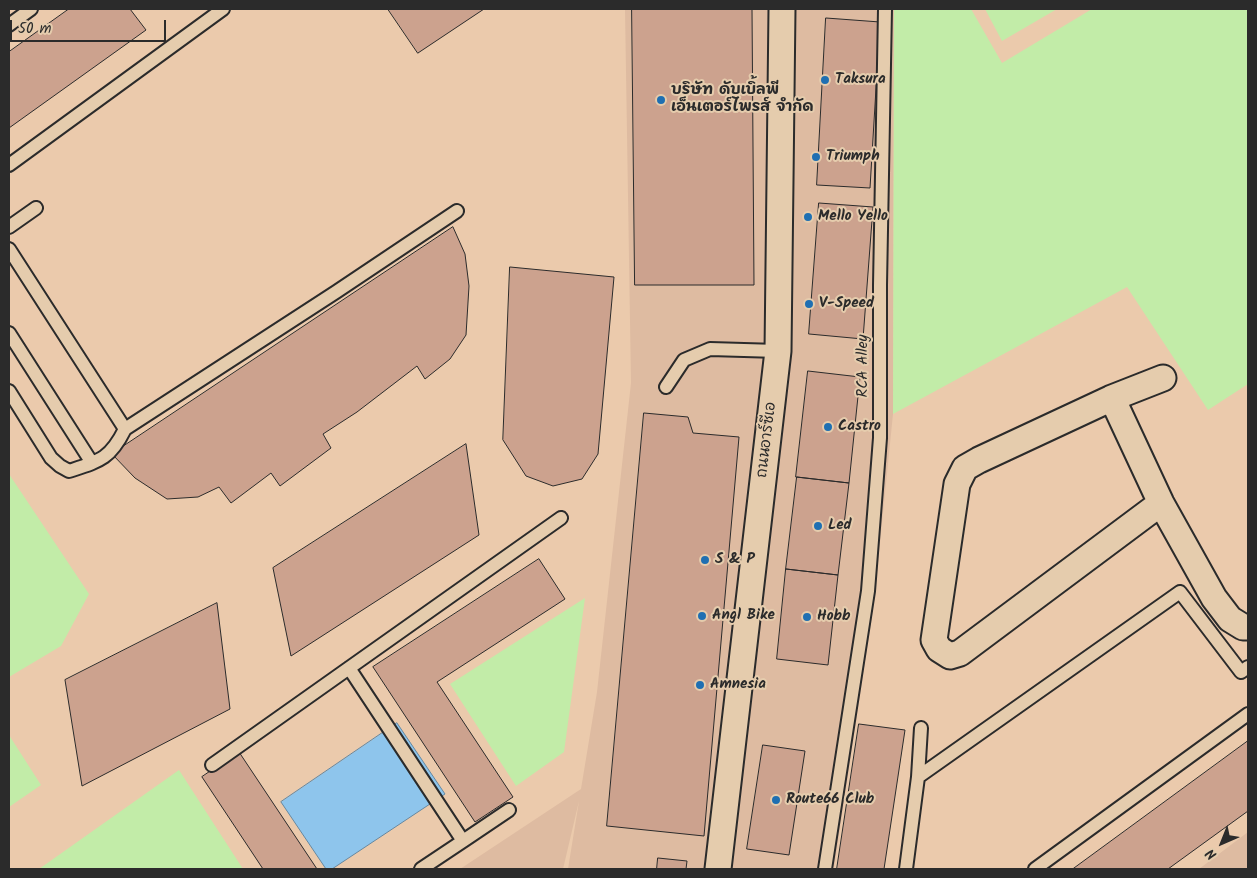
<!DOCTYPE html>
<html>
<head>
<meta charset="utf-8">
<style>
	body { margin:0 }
	#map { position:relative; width:1257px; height:878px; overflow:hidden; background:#ebcaac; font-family:Kalam,sans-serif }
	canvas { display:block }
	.frame { position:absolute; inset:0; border:10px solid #2b2b2b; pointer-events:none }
	.north { position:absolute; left:1197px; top:818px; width:50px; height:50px; -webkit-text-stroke:4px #e5ccad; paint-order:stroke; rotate:224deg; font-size:14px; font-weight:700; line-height:20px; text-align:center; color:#2b2b2b }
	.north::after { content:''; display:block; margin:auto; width:18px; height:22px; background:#2b2b2b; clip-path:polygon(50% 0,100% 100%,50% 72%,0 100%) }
	.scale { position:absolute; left:10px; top:20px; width:156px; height:22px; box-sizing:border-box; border:2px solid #2b2b2b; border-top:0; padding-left:6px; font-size:15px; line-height:18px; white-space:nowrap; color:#2b2b2b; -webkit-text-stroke:4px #e5ccad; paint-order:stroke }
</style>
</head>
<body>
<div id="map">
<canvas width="1257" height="878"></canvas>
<div class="frame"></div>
<div class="north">N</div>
<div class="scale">50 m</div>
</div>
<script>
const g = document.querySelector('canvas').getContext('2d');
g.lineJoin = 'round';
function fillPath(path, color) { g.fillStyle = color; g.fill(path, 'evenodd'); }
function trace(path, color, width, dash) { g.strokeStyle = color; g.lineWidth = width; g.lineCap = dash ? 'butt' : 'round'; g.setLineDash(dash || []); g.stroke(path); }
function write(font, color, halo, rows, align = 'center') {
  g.font = font + ' Kalam,"Playpen Sans Thai",sans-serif'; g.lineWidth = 4; g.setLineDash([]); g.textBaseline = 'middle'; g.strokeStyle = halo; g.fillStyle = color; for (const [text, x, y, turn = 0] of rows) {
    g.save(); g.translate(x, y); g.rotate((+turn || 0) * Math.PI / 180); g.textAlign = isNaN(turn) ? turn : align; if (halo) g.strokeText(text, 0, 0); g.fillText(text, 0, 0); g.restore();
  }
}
const built = new Path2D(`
	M 625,9 L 894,9 L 893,414 L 874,602 L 834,869 L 568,869 L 579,801 L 563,869 L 460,869 L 581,789 L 597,692 L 631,383 Z
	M 1248,832 L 1248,869 L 1199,869 Z`);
const green = new Path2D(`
	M 894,9 L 971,9 L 1002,63 L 1092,9 L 1248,9 L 1248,384 L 1208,410 L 1127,287 L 893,414 Z
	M 985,9 L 1057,9 L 1002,41 Z
	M 9,474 L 89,594 L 61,646 L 9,677 Z
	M 585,598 L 564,752 L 516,786 L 450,684 Z
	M 9,735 L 41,785 L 9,807 Z
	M 179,770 L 243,869 L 39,869 Z`);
const water = new Path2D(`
	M 397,723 L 445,794 L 332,869 L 326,869 L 281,802 Z`);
const building = new Path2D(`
	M 69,9 L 130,9 L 146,30 L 9,128 L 9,52 Z
	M 388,9 L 484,9 L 418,53 Z
	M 632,9 L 752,9 L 754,285 L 635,285 Z
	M 826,18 L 880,22 L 870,188 L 817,185 Z
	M 819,203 L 873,207 L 863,339 L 809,334 Z
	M 453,227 L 465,254 L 469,286 L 466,335 L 450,359 L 425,379 L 417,366 L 357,412 L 323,434 L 331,448 L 280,486 L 271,473 L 231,503 L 219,487 L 198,497 L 167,499 L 135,478 L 112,454 Z
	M 510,267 L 614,277 L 598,454 L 582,479 L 553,486 L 526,476 L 503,440 Z
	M 808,371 L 860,377 L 849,483 L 796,477 Z
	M 644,413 L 688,417 L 693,433 L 739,437 L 704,836 L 607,826 Z
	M 466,444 L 479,535 L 291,656 L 273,568 Z
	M 797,477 L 849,483 L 838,575 L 786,569 Z
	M 539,559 L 565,599 L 437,682 L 513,797 L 475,822 L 373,667 Z
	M 786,569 L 838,575 L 828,665 L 777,659 Z
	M 217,603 L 230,709 L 82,786 L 65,680 Z
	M 859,724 L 905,730 L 884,869 L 837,869 Z
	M 1248,741 L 1248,811 L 1168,869 L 1073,869 Z
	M 763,745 L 805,751 L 789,855 L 747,849 Z
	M 239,752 L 317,869 L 263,869 L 202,777 Z
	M 658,858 L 687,861 L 686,869 L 657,869 Z`);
const service = new Path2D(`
	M 9,25 L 31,9
	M 9,165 L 223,9
	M 9,227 L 36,208
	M 9,249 L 125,429
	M 9,333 L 92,463
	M 666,387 L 684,360 L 710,349 L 778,351
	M 9,391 L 51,458 L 60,466 L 69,471 C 100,461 110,459 125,429 L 336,292 L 457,211
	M 349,668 L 463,841 L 509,810
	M 212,765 L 561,518
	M 918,777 L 1180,592 L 1241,672 L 1248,667
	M 421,869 L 463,841
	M 825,869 L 868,591 L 880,438 L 880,285 L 885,9
	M 906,869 L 918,777 L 921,728
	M 1035,869 L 1248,714`);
const minor = new Path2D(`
	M 1163,378 L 1112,398 L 1161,503 L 1214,598 L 1230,619 L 1243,627 L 1248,627
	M 1112,398 L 979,460 L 965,468 L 957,484 L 934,640 L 939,649 L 950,656 L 960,653 L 1161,503
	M 718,869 L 778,351 L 782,9`);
const markers = [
	[825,80,5,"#1f6fb2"],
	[661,100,5,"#1f6fb2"],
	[816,157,5,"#1f6fb2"],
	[808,217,5,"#1f6fb2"],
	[809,304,5,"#1f6fb2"],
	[828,427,5,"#1f6fb2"],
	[818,526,5,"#1f6fb2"],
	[705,560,5,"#1f6fb2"],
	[702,616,5,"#1f6fb2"],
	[807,617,5,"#1f6fb2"],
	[700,685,5,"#1f6fb2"],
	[776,800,5,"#1f6fb2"]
];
const poiNames = [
	["Taksura",835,80],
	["บริษัท ดับเบิ้ลพี",671,91],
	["เอ็นเตอร์ไพรส์ จำกัด",671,108],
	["Triumph",826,157],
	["Mello Yello",818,217],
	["V-Speed",819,304],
	["Castro",838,427],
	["Led",828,526],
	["S & P",715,560],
	["Angl Bike",712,616],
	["Hobb",817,617],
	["Amnesia",710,685],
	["Route66 Club",786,800]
];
const streetNames = [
	["RCA Alley",864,366,-90],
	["ถนนอาร์ซีเอ",768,440,-83]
];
fillPath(built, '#debba1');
fillPath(green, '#c2eca8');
fillPath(water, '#8ec5ec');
trace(water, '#66879f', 1);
fillPath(building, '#cca28e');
trace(building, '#2b2b2b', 1);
trace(service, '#2b2b2b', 16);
trace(minor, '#2b2b2b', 29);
trace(service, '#e5ccad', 12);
trace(minor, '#e5ccad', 25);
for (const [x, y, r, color] of markers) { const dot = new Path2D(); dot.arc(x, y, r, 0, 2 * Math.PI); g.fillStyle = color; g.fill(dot); trace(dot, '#e5ccad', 2); }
write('bold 15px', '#2b2b2b', '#e5ccad', poiNames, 'left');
write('15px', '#2b2b2b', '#e5ccad', streetNames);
</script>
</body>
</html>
